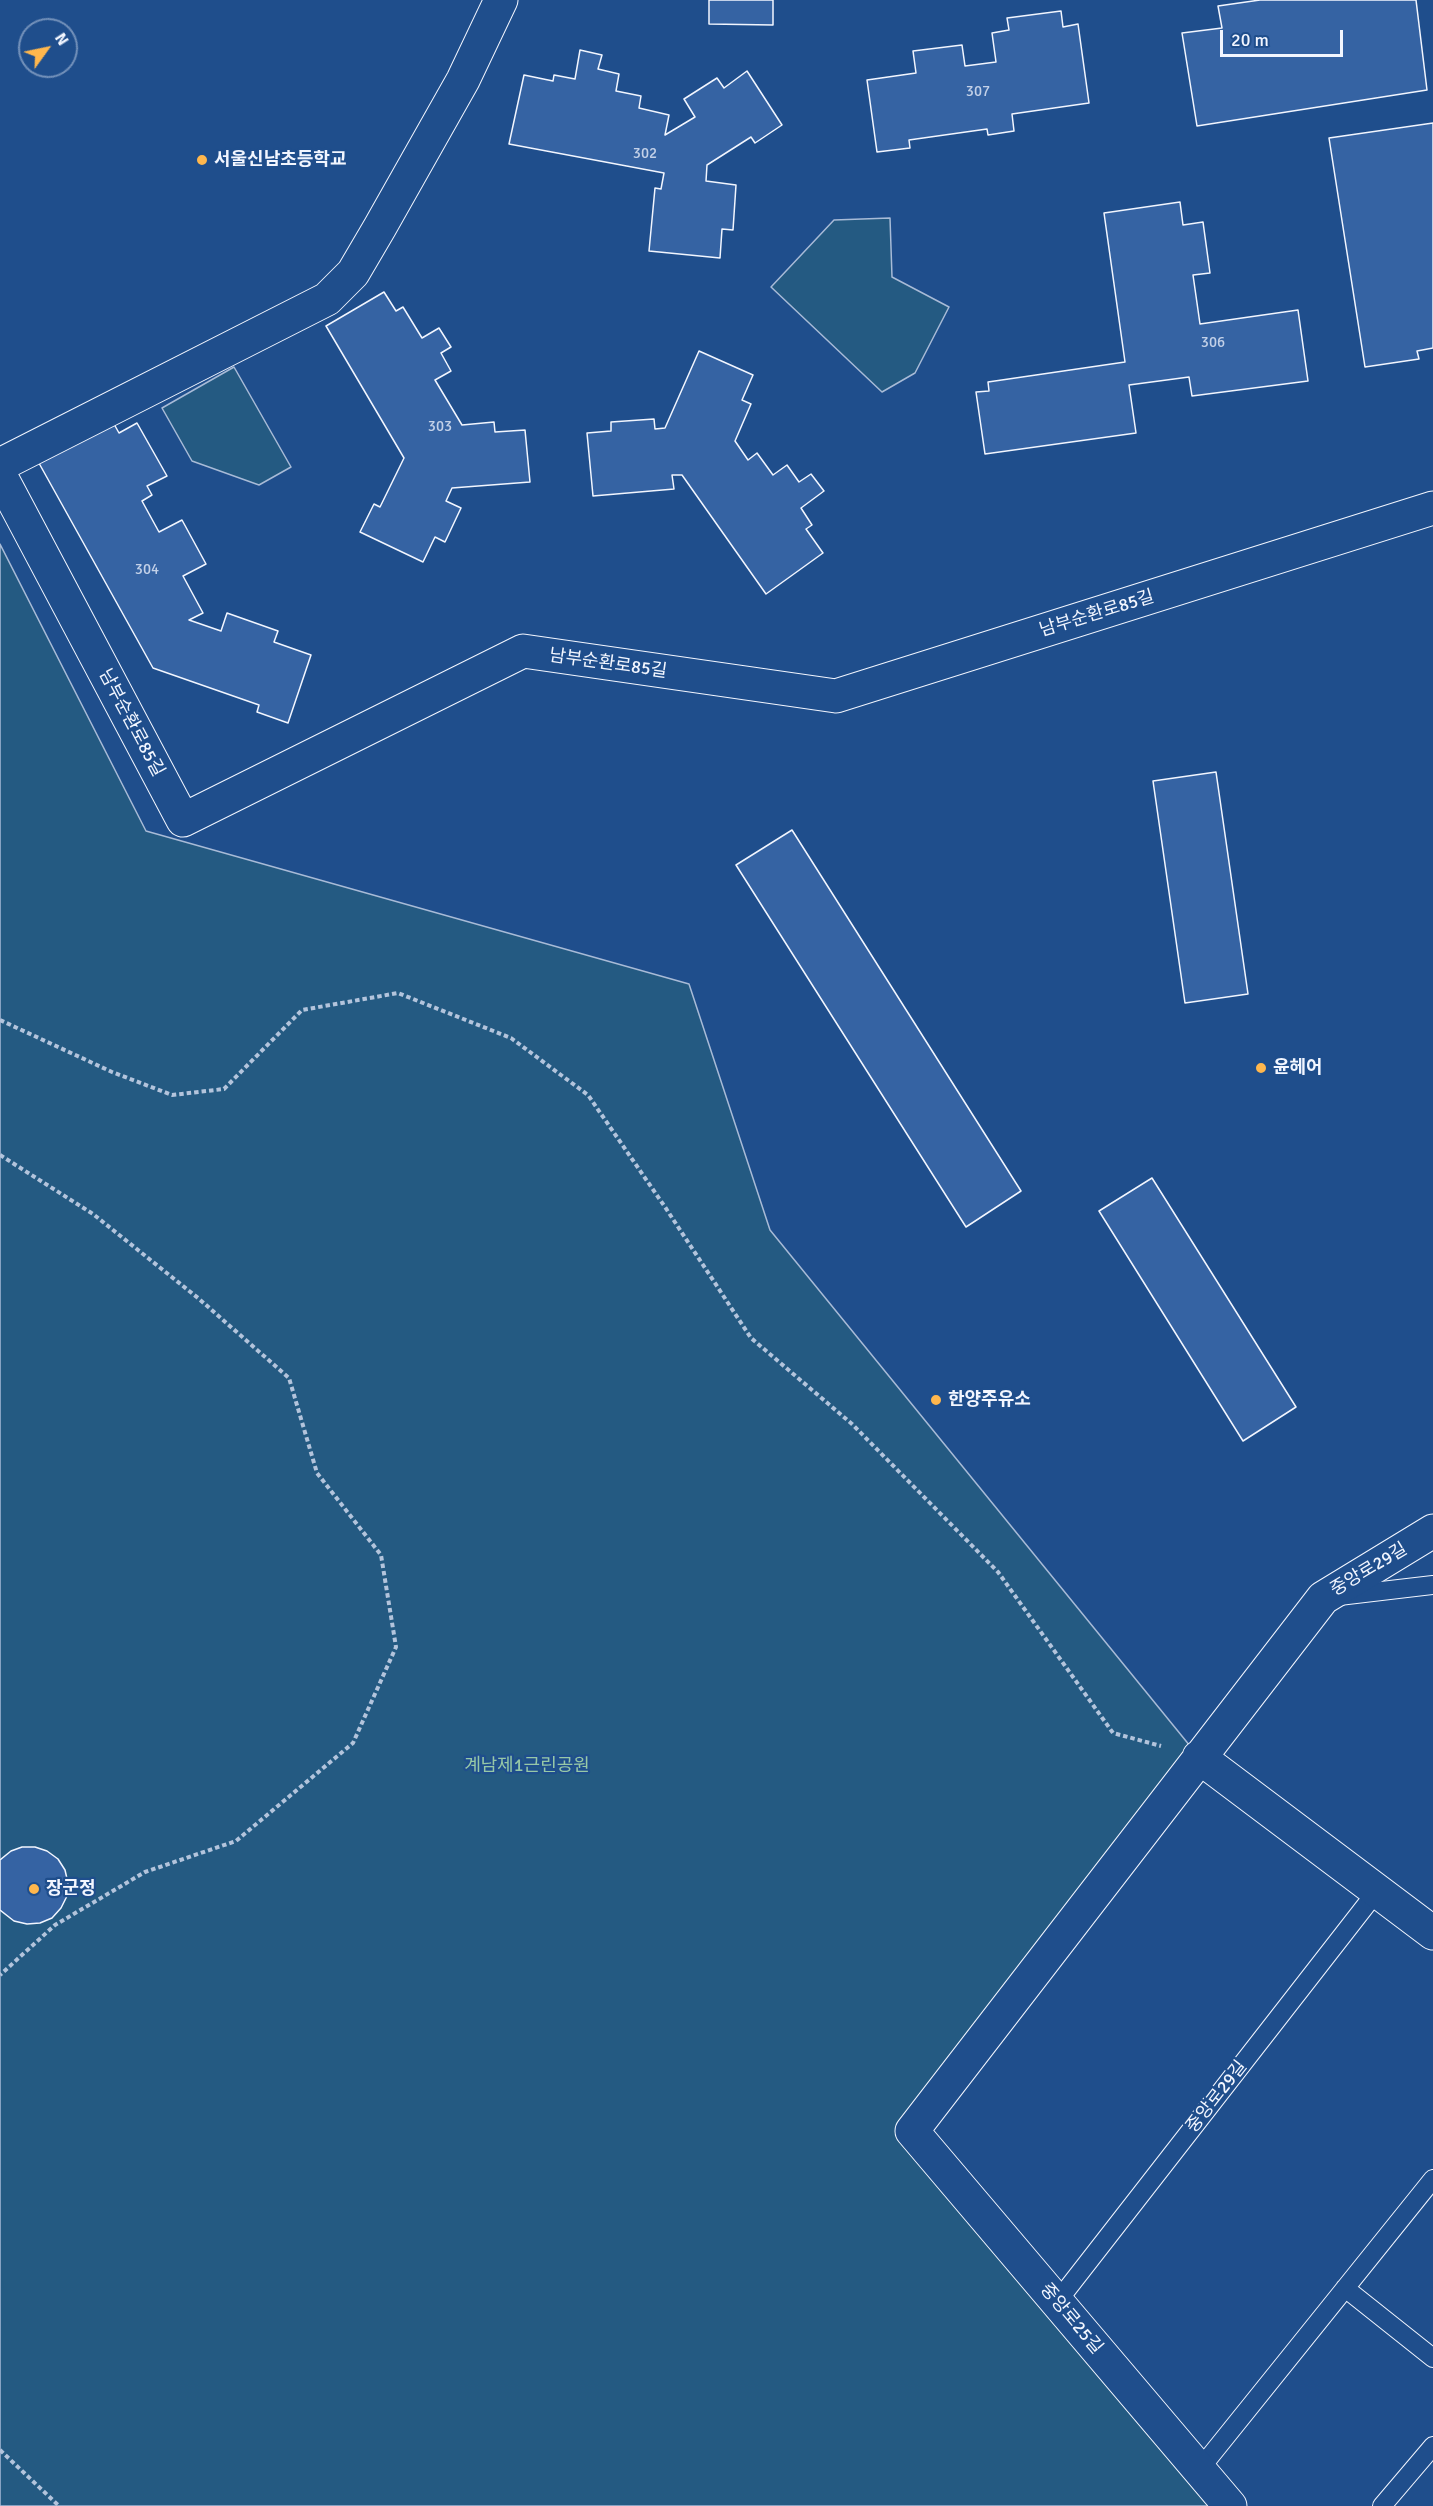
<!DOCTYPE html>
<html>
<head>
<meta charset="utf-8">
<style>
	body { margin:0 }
	#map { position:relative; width:1433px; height:2506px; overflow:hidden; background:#1f4e8c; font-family:Signika,sans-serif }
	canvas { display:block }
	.north { position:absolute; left:18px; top:18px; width:60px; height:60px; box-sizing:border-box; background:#1f4e8c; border:2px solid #7391ba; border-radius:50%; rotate:57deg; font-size:16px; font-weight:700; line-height:24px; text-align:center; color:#f2f6ff }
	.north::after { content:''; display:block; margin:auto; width:21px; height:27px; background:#ffb74d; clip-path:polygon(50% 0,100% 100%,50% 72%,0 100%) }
	.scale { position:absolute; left:1220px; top:30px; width:123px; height:27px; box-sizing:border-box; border:3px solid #f2f6ff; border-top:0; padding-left:8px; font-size:18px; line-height:21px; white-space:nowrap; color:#f2f6ff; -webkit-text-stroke:4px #1f4e8c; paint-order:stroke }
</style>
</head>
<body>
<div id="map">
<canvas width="1433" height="2506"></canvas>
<div class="north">N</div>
<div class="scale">20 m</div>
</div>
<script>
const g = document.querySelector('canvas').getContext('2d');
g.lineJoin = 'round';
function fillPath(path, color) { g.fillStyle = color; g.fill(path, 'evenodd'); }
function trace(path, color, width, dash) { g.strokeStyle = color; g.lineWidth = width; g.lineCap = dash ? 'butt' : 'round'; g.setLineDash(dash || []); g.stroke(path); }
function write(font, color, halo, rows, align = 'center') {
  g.font = font + ' Signika,"Noto Sans KR",sans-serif'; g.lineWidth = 4.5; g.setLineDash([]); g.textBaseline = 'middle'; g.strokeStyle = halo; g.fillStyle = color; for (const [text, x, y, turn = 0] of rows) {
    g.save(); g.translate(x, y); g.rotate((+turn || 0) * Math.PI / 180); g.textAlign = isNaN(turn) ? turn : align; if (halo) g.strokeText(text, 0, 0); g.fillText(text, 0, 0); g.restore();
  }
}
const green = new Path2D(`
	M 890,218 L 892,277 L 949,307 L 915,373 L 882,392 L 771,287 L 834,220 Z
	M 234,367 L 291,467 L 259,485 L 192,461 L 162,408 Z
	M 0,544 L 146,831 L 689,984 L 770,1230 L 1199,1757 L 913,2131 L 1230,2506 L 0,2506 Z`);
const building = new Path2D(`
	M 709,0 L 773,0 L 773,25 L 709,24 Z
	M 1260,0 L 1416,0 L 1427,90 L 1197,126 L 1182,33 L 1222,28 L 1218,6 Z
	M 1061,11 L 1063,27 L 1078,24 L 1089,103 L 1012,114 L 1014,131 L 988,135 L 987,129 L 909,140 L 910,148 L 877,152 L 867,80 L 916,73 L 913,51 L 962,45 L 965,66 L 996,62 L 992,33 L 1009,30 L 1007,18 Z
	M 580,50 L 602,55 L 598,69 L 619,74 L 616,91 L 641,96 L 639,108 L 669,115 L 665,135 L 695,117 L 684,99 L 717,78 L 724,88 L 747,71 L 782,125 L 755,143 L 751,137 L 707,165 L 706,181 L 736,185 L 733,230 L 722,229 L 720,258 L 649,251 L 655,188 L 661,189 L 664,173 L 509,144 L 524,75 L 553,81 L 554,75 L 575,79 Z
	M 1433,123 L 1433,348 L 1417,351 L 1419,359 L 1365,367 L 1329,138 Z
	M 1180,202 L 1183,225 L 1203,222 L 1210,273 L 1193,275 L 1200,324 L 1298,310 L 1308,381 L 1192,396 L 1189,377 L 1129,385 L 1136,433 L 985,454 L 976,392 L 989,391 L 988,382 L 1125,362 L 1104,213 Z
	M 384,292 L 396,311 L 403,307 L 422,338 L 439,328 L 451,347 L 441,353 L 451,371 L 435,380 L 462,425 L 494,422 L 495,432 L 525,430 L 530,482 L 452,488 L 446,501 L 461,508 L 445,542 L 435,537 L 423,562 L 360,532 L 374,504 L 380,507 L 404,458 L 326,326 Z
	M 699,351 L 753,375 L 742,400 L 751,404 L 735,441 L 748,460 L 757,453 L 773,475 L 787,465 L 799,482 L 811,474 L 824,491 L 801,508 L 812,525 L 806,529 L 823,553 L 766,594 L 682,475 L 672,475 L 674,489 L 593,496 L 587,433 L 611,431 L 611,422 L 654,419 L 655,429 L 665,428 Z
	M 109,415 L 119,433 L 137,423 L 167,476 L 147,486 L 152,495 L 142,501 L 159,532 L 182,520 L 206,564 L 183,576 L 203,613 L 189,620 L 221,631 L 227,613 L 278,631 L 274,642 L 311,655 L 288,723 L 257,712 L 259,705 L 153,668 L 35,456 Z
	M 1216,772 L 1248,994 L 1185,1003 L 1153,781 Z
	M 792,830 L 1021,1191 L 966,1227 L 736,865 Z
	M 1152,1178 L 1296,1407 L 1243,1441 L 1099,1211 Z
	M 22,1847 L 35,1847 L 47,1851 L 58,1859 L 65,1870 L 68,1883 L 67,1896 L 61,1908 L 52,1918 L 40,1923 L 27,1924 L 14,1921 L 0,1910 L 0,1860 L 11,1851 Z`);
const path = new Path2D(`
	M 0,1020 L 112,1072 L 172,1095 L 224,1089 L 302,1010 L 398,993 L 511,1038 L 588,1095 L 665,1207 L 751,1338 L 852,1424 L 998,1572 L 1113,1733 L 1161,1746
	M 0,1155 L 93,1214 L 198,1298 L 289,1378 L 317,1473 L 381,1555 L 396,1647 L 353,1743 L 236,1841 L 145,1872 L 55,1925 L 0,1975
	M 0,2450 L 59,2506`);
const service = new Path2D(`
	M 1339,1596 L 1433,1585
	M 1345,2288 L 1433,2358
	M 1057,2302 L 1377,1891
	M 1199,2470 L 1433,2179
	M 1382,2506 L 1433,2446`);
const minor = new Path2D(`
	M 0,465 L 327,299 L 353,273 L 380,227 L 463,80 L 501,0
	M 0,475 L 183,820 L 523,651 L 836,696 L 1433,508
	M 1199,1757 L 1433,1933
	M 1230,2506 L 912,2131 L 1323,1598 L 1433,1531`);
const markers = [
	[202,160,6,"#ffb74d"],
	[1261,1068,6,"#ffb74d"],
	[936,1400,6,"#ffb74d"],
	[34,1889,6,"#ffb74d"]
];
const numberNames = [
	["307",978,92],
	["302",645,154],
	["306",1213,343],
	["303",440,427],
	["304",147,570]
];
const poiNames = [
	["서울신남초등학교",214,160],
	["윤헤어",1273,1068],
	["한양주유소",948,1400],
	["장군정",46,1889]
];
const streetNames = [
	["남부순환로85길",1097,614,-17],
	["남부순환로85길",608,664,8],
	["남부순환로85길",131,723,62],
	["중앙로29길",1369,1570,-31],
	["중앙로29길",1217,2097,-52],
	["중앙로25길",1071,2319,50]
];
const parkNames = [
	["계남제1근린공원",527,1766]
];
fillPath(green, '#245a82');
trace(green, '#a8bbd7', 1.5);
fillPath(building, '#3563a3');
trace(building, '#f2f6ff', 1.5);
trace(service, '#f2f6ff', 20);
trace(minor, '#f2f6ff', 35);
trace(path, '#b3c4dc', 4, [4.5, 3]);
trace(service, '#1f4e8c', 18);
trace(minor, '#1f4e8c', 33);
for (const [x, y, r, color] of markers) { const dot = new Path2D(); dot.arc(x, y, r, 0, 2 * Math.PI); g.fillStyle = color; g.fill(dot); trace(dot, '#1f4e8c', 2); }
write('15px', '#c3d1e8', null, numberNames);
write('bold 18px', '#f2f6ff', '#1f4e8c', poiNames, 'left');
write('18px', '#f2f6ff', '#1f4e8c', streetNames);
write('18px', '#97c8a6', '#1f4e8c', parkNames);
</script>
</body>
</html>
